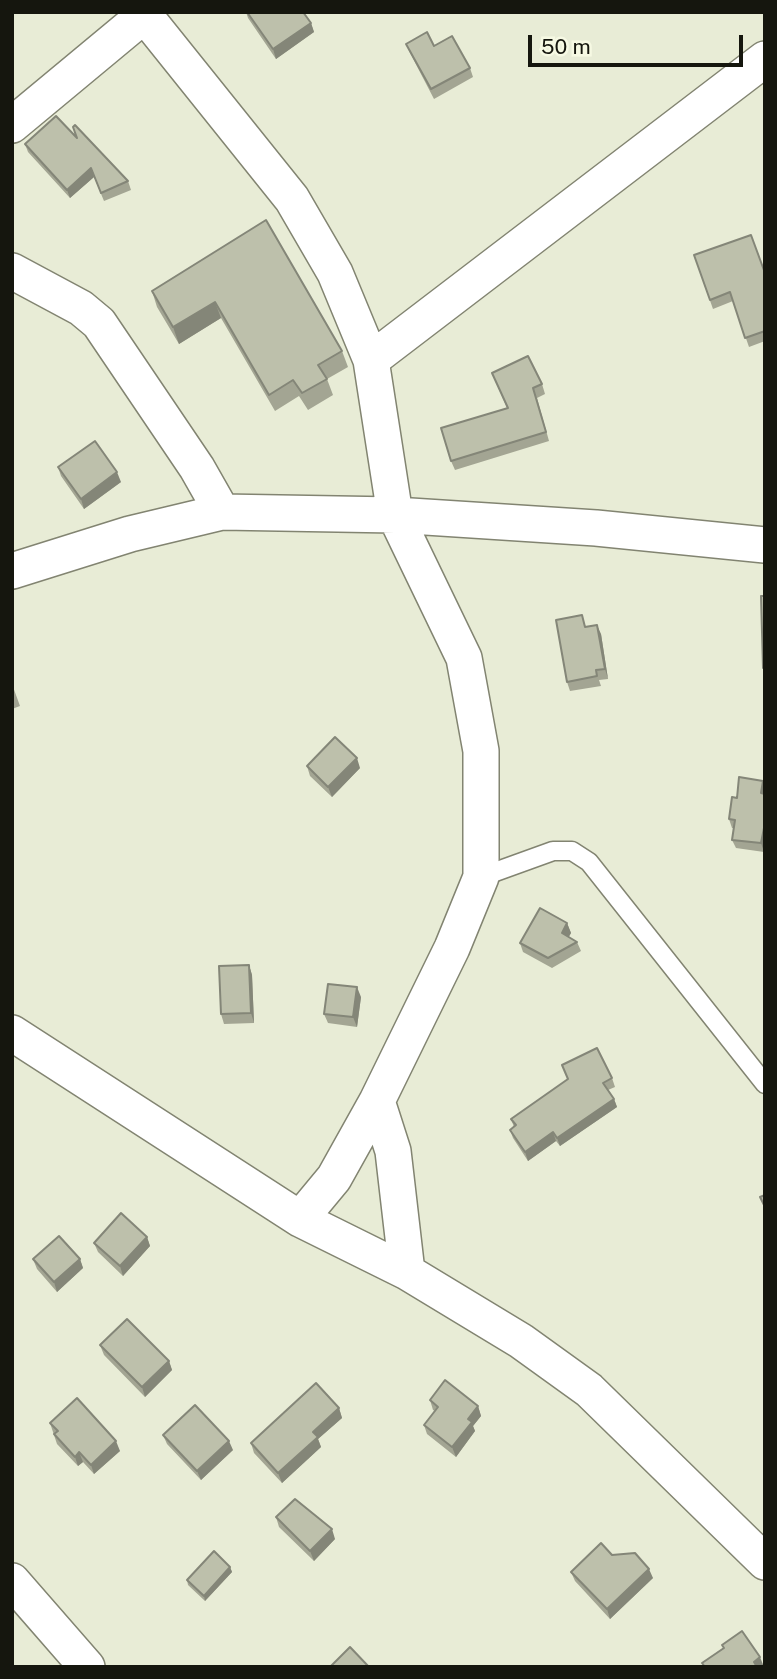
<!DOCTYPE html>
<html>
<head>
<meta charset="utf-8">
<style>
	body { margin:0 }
	#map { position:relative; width:777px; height:1679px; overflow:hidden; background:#e8ecd6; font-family:"Public Sans",sans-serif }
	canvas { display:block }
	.frame { position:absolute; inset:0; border:14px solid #15160e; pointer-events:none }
	.scale { position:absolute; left:528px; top:35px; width:215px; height:32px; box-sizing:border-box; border:4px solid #15160e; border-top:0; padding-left:9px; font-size:21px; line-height:24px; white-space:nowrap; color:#15160e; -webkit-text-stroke:5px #f6f9e3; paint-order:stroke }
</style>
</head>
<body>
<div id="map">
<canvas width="777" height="1679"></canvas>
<div class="frame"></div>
<div class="scale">50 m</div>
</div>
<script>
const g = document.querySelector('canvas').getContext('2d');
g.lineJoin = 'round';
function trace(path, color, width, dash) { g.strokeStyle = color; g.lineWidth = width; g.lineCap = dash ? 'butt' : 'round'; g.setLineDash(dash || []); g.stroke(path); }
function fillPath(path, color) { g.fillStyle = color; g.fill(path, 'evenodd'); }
const service = new Path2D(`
	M 481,877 L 553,851 L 572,851 L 589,862 L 765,1084`);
const minor = new Path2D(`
	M 142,12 L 292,199 L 335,273 L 371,360 L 395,515 L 464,658 L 481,751 L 481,877 L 452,948 L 377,1101 L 393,1151 L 407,1272
	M 12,125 L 148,12
	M 12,271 L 81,308 L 99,323 L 197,468 L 222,512
	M 371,360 L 765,59
	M 12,571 L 130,534 L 222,512 L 395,515 L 596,528 L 765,545
	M 12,1033 L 300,1219 L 407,1272 L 521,1341 L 589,1390 L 765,1562
	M 300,1219 L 334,1178 L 377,1101
	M 12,1581 L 87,1667`);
const wall = new Path2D(`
	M 246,12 L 303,12 L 311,23 L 314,32 L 276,59 L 248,18 Z
	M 406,44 L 434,46 L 470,68 L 473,77 L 434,99 L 410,53 Z
	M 76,137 L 128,181 L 131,190 L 104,201 L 94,177 L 70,198 L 28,152 L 25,144 Z
	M 266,220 L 342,351 L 348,367 L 327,379 L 333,395 L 308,410 L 299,396 L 275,411 L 221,318 L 179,344 L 157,307 L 152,291 Z
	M 694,255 L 765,273 L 765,341 L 749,347 L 733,301 L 713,309 Z
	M 492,373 L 542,384 L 545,394 L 537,398 L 549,441 L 455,470 L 451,461 L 507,408 Z
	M 58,467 L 121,482 L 84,509 L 61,476 Z
	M 586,627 L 601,634 L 608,679 L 599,680 L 601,686 L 570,691 L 567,682 Z
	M 12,684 L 20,706 L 12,709 Z
	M 307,766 L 360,768 L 332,797 L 310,776 Z
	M 763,781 L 765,787 L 764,852 L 736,848 L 732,840 L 734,828 L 732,828 L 729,819 L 737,798 Z
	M 567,923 L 571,933 L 569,937 L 577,942 L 581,951 L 552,968 L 523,952 L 520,943 Z
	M 249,965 L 252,975 L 254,1023 L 224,1024 L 221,1014 Z
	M 361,997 L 357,1027 L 328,1023 L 324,1014 Z
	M 562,1065 L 612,1078 L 615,1087 L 608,1090 L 614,1099 L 617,1107 L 560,1146 L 556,1141 L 528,1161 L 513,1138 L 510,1130 L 514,1127 L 511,1119 L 568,1079 Z
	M 147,1237 L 150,1246 L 123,1276 L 98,1252 L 94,1243 Z
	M 33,1259 L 80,1259 L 83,1268 L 57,1292 L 37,1269 Z
	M 100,1345 L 169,1361 L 172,1370 L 145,1397 L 104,1355 Z
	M 430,1400 L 478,1406 L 481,1416 L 473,1426 L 475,1431 L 456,1457 L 427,1434 L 424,1425 L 435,1411 L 433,1410 Z
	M 339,1408 L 342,1418 L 318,1439 L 321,1447 L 282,1483 L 254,1453 L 251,1443 Z
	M 50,1423 L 120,1451 L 94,1474 L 83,1462 L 78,1466 L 57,1444 Z
	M 163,1435 L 233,1450 L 201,1480 L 167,1444 Z
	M 276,1517 L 335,1539 L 314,1561 L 279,1527 Z
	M 612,1555 L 653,1578 L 610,1619 L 575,1581 L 571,1572 Z
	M 230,1567 L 232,1572 L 205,1601 L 188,1585 L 187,1580 Z`);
const shadedWall = new Path2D(`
	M 311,23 L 314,32 L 276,59 L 273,49 Z
	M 91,168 L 94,177 L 70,198 L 67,190 Z
	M 215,302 L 221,318 L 179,344 L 173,327 Z
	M 117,472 L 121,482 L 84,509 L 81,499 Z
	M 597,625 L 601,634 L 608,679 L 605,669 Z
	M 357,758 L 360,768 L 332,797 L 328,787 Z
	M 763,781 L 765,787 L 765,798 L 761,793 Z
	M 764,823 L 765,825 L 764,852 L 761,843 Z
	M 567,923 L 571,933 L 565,942 L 562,933 Z
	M 249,965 L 252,975 L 254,1023 L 251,1013 Z
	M 357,987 L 361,997 L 357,1027 L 353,1017 Z
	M 614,1099 L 617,1107 L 560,1146 L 557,1138 Z
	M 553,1132 L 556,1141 L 528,1161 L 525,1152 Z
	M 147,1237 L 150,1246 L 123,1276 L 120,1266 Z
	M 80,1259 L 83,1268 L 57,1292 L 54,1282 Z
	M 169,1361 L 172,1370 L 145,1397 L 142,1387 Z
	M 478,1406 L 481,1416 L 473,1426 L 475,1431 L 456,1457 L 452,1447 L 468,1419 Z
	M 339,1408 L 342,1418 L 318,1439 L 321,1447 L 282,1483 L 278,1473 L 313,1432 Z
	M 116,1441 L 120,1451 L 94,1474 L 91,1465 Z
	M 229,1441 L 233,1450 L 201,1480 L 197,1471 Z
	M 79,1452 L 83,1462 L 78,1466 L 75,1457 Z
	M 332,1529 L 335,1539 L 314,1561 L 310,1551 Z
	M 230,1567 L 232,1572 L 205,1601 L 204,1596 Z
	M 649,1569 L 653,1578 L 610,1619 L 607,1609 Z
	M 760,1657 L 764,1667 L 756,1667 L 754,1662 Z`);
const building = new Path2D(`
	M 247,12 L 303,12 L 311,23 L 273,49 Z
	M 427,32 L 434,46 L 452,36 L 470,68 L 431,89 L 406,44 Z
	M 56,116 L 77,138 L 73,127 L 75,125 L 128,181 L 101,193 L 91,168 L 67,190 L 25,144 Z
	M 266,220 L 342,351 L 318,365 L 327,379 L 302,393 L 293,380 L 269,395 L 215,302 L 173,327 L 152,291 Z
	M 751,235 L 765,273 L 765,331 L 745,338 L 730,292 L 710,300 L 694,255 Z
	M 528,356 L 542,384 L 533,388 L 546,432 L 451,461 L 441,428 L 508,408 L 492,373 Z
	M 95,441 L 117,472 L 81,499 L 58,467 Z
	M 761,596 L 765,596 L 765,668 L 763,668 Z
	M 582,615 L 585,627 L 597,625 L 605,669 L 596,670 L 597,676 L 567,682 L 556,620 Z
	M 335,737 L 357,758 L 328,787 L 307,766 Z
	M 739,777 L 763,781 L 761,793 L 765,794 L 765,823 L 761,843 L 732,840 L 735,820 L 729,819 L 732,797 L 737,798 Z
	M 540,908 L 567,923 L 562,933 L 577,942 L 548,958 L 520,943 Z
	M 249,965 L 251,1013 L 221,1014 L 219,966 Z
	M 328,984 L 357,987 L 353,1017 L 324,1014 Z
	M 597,1048 L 612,1078 L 603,1083 L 614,1099 L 557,1138 L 553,1132 L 525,1152 L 510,1130 L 516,1125 L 511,1119 L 568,1079 L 562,1065 Z
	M 765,1195 L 765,1207 L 760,1197 Z
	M 121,1213 L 147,1237 L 120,1266 L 94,1243 Z
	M 59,1236 L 80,1259 L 54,1282 L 33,1259 Z
	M 127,1319 L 169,1361 L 142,1387 L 100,1345 Z
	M 445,1380 L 478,1406 L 468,1419 L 472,1422 L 452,1447 L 424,1425 L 438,1407 L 430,1400 Z
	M 316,1383 L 339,1408 L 313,1432 L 318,1437 L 278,1473 L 251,1443 Z
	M 77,1398 L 116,1441 L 91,1465 L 79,1452 L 75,1457 L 54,1434 L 58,1431 L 50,1423 Z
	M 195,1405 L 229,1441 L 197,1471 L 163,1435 Z
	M 295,1499 L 332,1529 L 310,1551 L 276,1517 Z
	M 601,1543 L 612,1555 L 635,1553 L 649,1569 L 607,1609 L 571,1572 Z
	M 214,1551 L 230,1567 L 204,1596 L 187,1580 Z
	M 742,1631 L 760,1657 L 754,1662 L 757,1667 L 705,1667 L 702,1663 L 724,1648 L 722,1645 Z
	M 350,1647 L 369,1667 L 330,1667 Z`);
trace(service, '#828471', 21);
trace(minor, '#828471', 38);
trace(service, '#fff', 18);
trace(minor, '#fff', 35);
fillPath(wall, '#a3a593');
fillPath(shadedWall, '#848678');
fillPath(building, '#bdc0ab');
trace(building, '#848678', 2);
</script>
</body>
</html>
